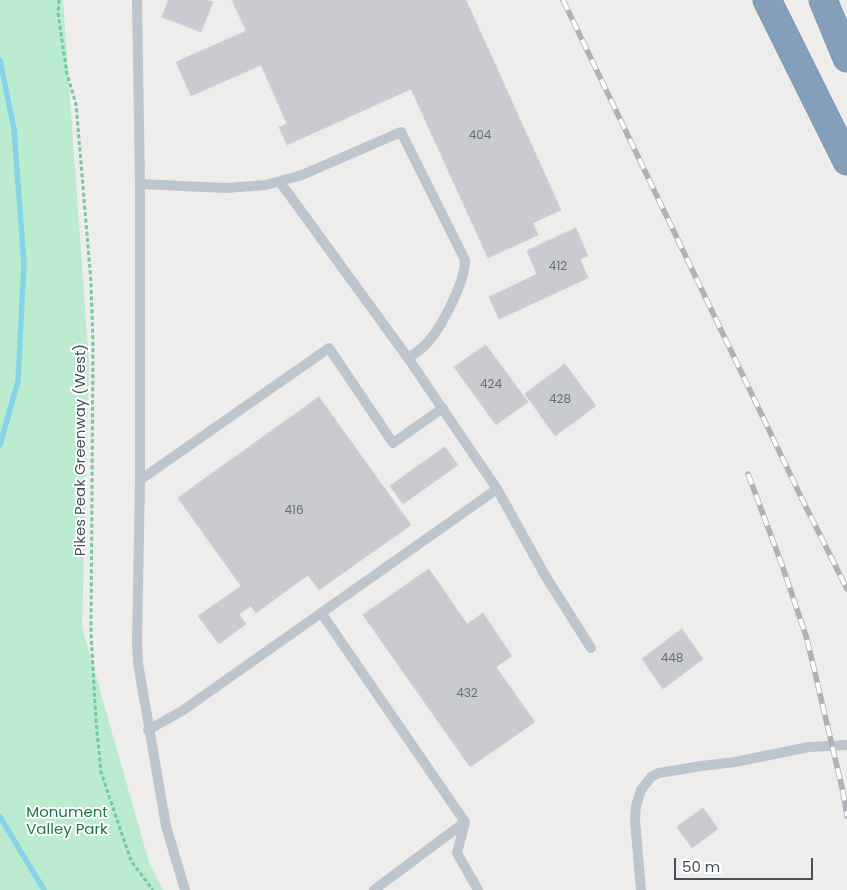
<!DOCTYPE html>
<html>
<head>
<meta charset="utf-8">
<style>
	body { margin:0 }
	#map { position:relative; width:847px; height:890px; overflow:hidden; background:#efecec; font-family:Poppins,sans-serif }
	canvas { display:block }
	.scale { position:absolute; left:674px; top:858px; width:139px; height:22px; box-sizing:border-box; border:2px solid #454f59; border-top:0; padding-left:6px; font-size:15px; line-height:18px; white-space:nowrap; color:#454f59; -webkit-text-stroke:4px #fff; paint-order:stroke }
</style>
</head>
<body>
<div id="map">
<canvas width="847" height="890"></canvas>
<div class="scale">50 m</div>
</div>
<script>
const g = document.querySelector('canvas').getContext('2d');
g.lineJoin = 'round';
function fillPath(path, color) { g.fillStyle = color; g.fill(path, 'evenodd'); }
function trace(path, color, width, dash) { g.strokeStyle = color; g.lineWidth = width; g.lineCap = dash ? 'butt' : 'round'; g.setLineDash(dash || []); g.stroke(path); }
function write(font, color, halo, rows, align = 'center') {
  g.font = font + ' Poppins,sans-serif'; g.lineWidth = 4; g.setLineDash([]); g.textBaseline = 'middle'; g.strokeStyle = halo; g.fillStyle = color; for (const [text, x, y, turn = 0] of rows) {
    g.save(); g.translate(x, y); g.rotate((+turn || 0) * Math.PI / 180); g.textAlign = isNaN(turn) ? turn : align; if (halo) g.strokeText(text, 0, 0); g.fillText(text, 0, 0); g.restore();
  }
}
const green = new Path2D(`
	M 0,0 L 63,0 L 89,363 L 82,627 L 149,862 L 163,890 L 0,890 Z`);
const stream = new Path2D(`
	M 0,60 L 14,129 L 24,264 L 18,381 L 0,445
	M 0,817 L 44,890`);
const building = new Path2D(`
	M 169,0 L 207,0 L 213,2 L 201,32 L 162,17 Z
	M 232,0 L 466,0 L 561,210 L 533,223 L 538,235 L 488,258 L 411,89 L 287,145 L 279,127 L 287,124 L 261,65 L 191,96 L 176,62 L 246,31 Z
	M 576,228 L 588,256 L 580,259 L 588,278 L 499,319 L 489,297 L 537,274 L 527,251 Z
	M 486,345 L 528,402 L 496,425 L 454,367 Z
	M 565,364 L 596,406 L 555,436 L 525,394 Z
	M 319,397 L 411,525 L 319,590 L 308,575 L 256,613 L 251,606 L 239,614 L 246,624 L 219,644 L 198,616 L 241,586 L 178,498 Z
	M 445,447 L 458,465 L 403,504 L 390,486 Z
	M 429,569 L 467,624 L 483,613 L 512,656 L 496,667 L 535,722 L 470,767 L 363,615 Z
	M 682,629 L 703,659 L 663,689 L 642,659 Z
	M 703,808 L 718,829 L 692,848 L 677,827 Z`);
const path = new Path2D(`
	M 59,0 L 58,13 L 67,74 L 76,104 L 91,282 L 93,344 L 91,633 L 96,721 L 101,772 L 131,861 L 153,890`);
const service = new Path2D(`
	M 137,0 L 140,184 L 226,188 L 266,185 L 302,175 L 401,132 L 465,260 C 465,282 443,324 429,341 C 423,348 416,353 408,358 L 497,489 L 546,577 L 591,648
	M 280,182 L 408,358
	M 140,184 L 140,480 L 329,348 L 393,443 L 443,408
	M 140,480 L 137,642 L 138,663 L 166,826 L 185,890
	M 322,614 L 465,822 L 457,853 L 478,890
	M 148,730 L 182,711 L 497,489
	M 374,890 L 465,822
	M 641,890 L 635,820 L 636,806 L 641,790 L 651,777 L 659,773 L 701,766 L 735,762 L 809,747 L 847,745`);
const motorway = new Path2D(`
	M 767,0 L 847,161
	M 823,0 L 847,58`);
const rail = new Path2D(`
	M 563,0 L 803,501 L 847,589
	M 748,474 L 782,565 L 807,639 L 843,792 L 847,816`);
const numberNames = [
	["404",480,136],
	["412",558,267],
	["424",491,385],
	["428",560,400],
	["416",294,511],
	["448",672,659],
	["432",467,694]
];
const streetNames = [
	["Pikes Peak Greenway (West)",81,450,-90]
];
const parkNames = [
	["Monument",67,813],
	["Valley Park",67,830]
];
fillPath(green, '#bbeccf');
trace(stream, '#89d3e8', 5.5);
fillPath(building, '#c9cbd1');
trace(building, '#d0d2d8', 1);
trace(motorway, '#7089a6', 29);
trace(path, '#74c9a1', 3, [4, 2.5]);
trace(service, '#bdc6ce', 10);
trace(motorway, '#859eba', 28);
trace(rail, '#aeb1b7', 5.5);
trace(rail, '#fff', 4, [11]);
write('12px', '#666e77', null, numberNames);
write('15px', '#454f59', '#fff', streetNames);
write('15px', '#19774a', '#fff', parkNames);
</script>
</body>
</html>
